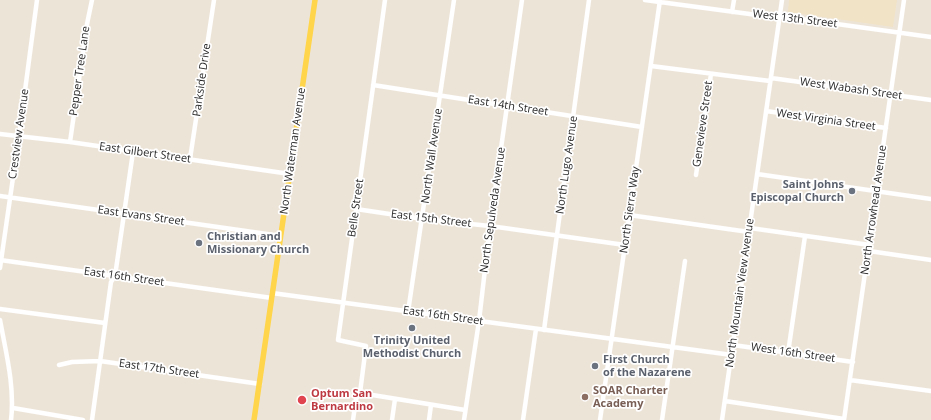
<!DOCTYPE html>
<html>
<head>
<meta charset="utf-8">
<style>
	body { margin:0 }
	canvas { display:block; background:#ede4d8 }
</style>
</head>
<body>
<canvas width="931" height="420"></canvas>
<script>
const g = document.querySelector('canvas').getContext('2d');
g.lineJoin = 'round';
function fillPath(path, color) { g.fillStyle = color; g.fill(path, 'evenodd'); }
function trace(path, color, width, dash) { g.strokeStyle = color; g.lineWidth = width; g.lineCap = dash ? 'butt' : 'round'; g.setLineDash(dash || []); g.stroke(path); }
function write(font, color, halo, rows, align = 'center') {
  g.font = font + ' "Open Sans",sans-serif'; g.lineWidth = 3.5; g.setLineDash([]); g.textBaseline = 'middle'; g.strokeStyle = halo; g.fillStyle = color; for (const [text, x, y, turn = 0] of rows) {
    g.save(); g.translate(x, y); g.rotate((+turn || 0) * Math.PI / 180); g.textAlign = isNaN(turn) ? turn : align; if (halo) g.strokeText(text, 0, 0); g.fillText(text, 0, 0); g.restore();
  }
}
const education = new Path2D(`
	M 789,0 L 897,0 L 893,27 L 788,12 Z`);
const minor = new Path2D(`
	M 645,0 L 772,17 L 786,17 L 931,37
	M 732,12 L 734,0
	M 651,66 L 770,81
	M 771,78 L 931,100
	M 373,85 L 642,127
	M 766,111 L 886,128
	M 0,134 L 70,142 L 290,174
	M 70,142 L 87,24 L 92,0
	M 190,159 L 214,0
	M 757,174 L 931,199
	M 696,175 L 711,74
	M 0,196 L 281,236
	M 356,209 L 423,219 L 490,226 L 625,245
	M 629,215 L 749,232
	M 750,228 L 870,245
	M 869,251 L 931,260
	M 0,260 L 272,298
	M 0,268 L 19,136 L 37,0
	M 272,293 L 732,355
	M 0,309 L 105,323
	M 408,312 L 454,0
	M 0,320 C 6,353 15,387 11,420
	M 544,330 L 589,0
	M 733,345 L 853,362
	M 788,353 L 805,236
	M 59,365 L 72,362 L 100,361 L 260,384
	M 850,380 L 931,391
	M 360,393 L 366,346 L 338,340 L 385,0
	M 360,393 L 465,410
	M 725,401 L 844,419
	M 13,408 L 83,420
	M 92,420 L 111,282 L 115,276 L 133,152
	M 353,420 L 356,399 L 360,393
	M 392,420 L 395,399
	M 429,420 L 431,405
	M 464,420 L 479,321 L 490,226 L 522,0
	M 523,420 L 536,329
	M 600,420 L 660,0
	M 662,420 L 685,261
	M 722,420 L 782,0
	M 844,420 L 904,0`);
const major = new Path2D(`
	M 254,420 L 315,0`);
const markers = [
	[852,191,4,"#6b7280"],
	[199,243,4,"#6b7280"],
	[412,328,4,"#6b7280"],
	[595,366,4,"#6b7280"],
	[585,397,4,"#8d6e63"],
	[302,400,5,"#e0444e"]
];
const streetNames = [
	["West 13th Street",795,19,7],
	["Pepper Tree Lane",80,71,-82],
	["Parkside Drive",202,80,-82],
	["West Wabash Street",851,89,8],
	["East 14th Street",508,106,9],
	["West Virginia Street",826,120,8],
	["Genevieve Street",703,124,-82],
	["Crestview Avenue",19,134,-82],
	["North Waterman Avenue",293,151,-82],
	["East Gilbert Street",145,153,8],
	["North Wall Avenue",432,156,-82],
	["North Lugo Avenue",567,165,-82],
	["Belle Street",356,208,-82],
	["North Sepulveda Avenue",493,210,-82],
	["North Sierra Way",630,210,-82],
	["North Arrowhead Avenue",874,210,-82],
	["East Evans Street",141,216,8],
	["East 15th Street",431,219,7],
	["East 16th Street",124,277,8],
	["North Mountain View Avenue",740,293,-82],
	["East 16th Street",443,316,8],
	["West 16th Street",793,353,8],
	["East 17th Street",159,369,8]
];
const worshipNames = [
	["Saint Johns",844,185,"right"],
	["Episcopal Church",844,198,"right"],
	["Christian and",207,237],
	["Missionary Church",207,250],
	["Trinity United",412,341,"center"],
	["Methodist Church",412,354,"center"],
	["First Church",603,360],
	["of the Nazarene",603,373]
];
const educationNames = [
	["SOAR Charter",593,391],
	["Academy",593,404]
];
const healthNames = [
	["Optum San",311,394],
	["Bernardino",311,407]
];
fillPath(education, '#f1e3c5');
trace(minor, '#fff', 4.5);
trace(major, '#ffd54b', 5.5);
for (const [x, y, r, color] of markers) { const dot = new Path2D(); dot.arc(x, y, r, 0, 2 * Math.PI); g.fillStyle = color; g.fill(dot); trace(dot, '#fff', 1.5); }
write('11px', '#292929', '#fff', streetNames);
write('bold 11px', '#5b616d', '#fff', worshipNames, 'left');
write('bold 11px', '#785e54', '#fff', educationNames, 'left');
write('bold 11px', '#be3a42', '#fff', healthNames, 'left');
</script>
</body>
</html>
